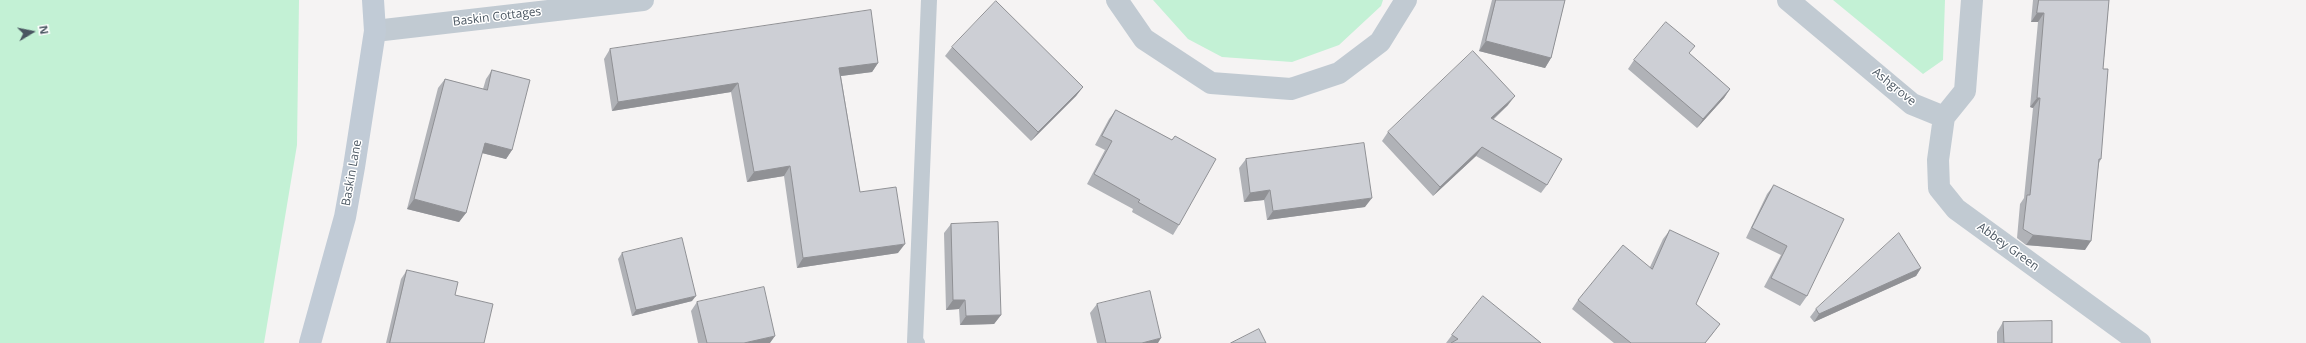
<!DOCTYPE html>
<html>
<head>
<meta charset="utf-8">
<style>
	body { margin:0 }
	#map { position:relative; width:2306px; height:343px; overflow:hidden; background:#f5f3f3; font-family:"Open Sans",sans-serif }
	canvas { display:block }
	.north { position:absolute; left:12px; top:12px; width:40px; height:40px; -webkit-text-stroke:3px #fff; paint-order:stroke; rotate:80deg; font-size:11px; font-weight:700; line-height:16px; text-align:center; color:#4a5661 }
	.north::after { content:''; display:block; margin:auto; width:14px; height:18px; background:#4a5661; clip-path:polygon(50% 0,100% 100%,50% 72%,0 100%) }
</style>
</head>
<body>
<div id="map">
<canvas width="2306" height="343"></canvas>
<div class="north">N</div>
</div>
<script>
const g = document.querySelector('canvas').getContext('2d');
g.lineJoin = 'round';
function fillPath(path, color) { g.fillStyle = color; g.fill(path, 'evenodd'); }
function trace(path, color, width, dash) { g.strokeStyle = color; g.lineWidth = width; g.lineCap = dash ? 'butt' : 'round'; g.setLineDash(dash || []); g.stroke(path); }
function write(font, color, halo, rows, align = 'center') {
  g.font = font + ' "Open Sans",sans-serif'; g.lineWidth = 3; g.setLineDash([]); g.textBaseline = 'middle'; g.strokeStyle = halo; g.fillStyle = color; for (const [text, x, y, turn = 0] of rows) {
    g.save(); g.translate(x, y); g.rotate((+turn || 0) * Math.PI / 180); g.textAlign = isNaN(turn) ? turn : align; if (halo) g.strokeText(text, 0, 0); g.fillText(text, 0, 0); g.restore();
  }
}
const green = new Path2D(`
	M 0,0 L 299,0 L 297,145 L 264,343 L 0,343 Z
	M 1153,0 L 1383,0 L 1381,6 L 1339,45 L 1292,62 L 1222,57 L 1188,39 Z
	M 1833,0 L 1945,0 L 1943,60 L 1923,74 Z`);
const lane = new Path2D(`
	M 917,343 L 915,342 L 929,0`);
const street = new Path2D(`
	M 1117,0 L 1144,39 L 1211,83 L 1291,89 L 1339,73 L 1380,42 L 1406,0
	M 1788,0 L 1912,104 L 1944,117 L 1965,91 L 1972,0
	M 375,31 L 643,0
	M 1944,117 L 1938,160 L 1939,188 L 1956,209 L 2140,343`);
const secondary = new Path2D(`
	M 310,343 L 345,217 L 354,167 L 375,31 L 373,0`);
const wall = new Path2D(`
	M 1492,0 L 1565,0 L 1551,58 L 1545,68 L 1479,51 Z
	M 2033,0 L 2109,0 L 2103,69 L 2101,159 L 2099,163 L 2085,250 L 2026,245 L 2017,238 L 2020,204 L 2024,198 L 2033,108 L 2030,107 L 2038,22 L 2031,22 Z
	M 952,47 L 1083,87 L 1076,96 L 1031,141 L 945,56 Z
	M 610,49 L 878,63 L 872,72 L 841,76 L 860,192 L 898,253 L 797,268 L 784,176 L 747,182 L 731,92 L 612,111 L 604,59 Z
	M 1690,54 L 1730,89 L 1724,98 L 1697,128 L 1628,69 L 1634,60 Z
	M 492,70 L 512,150 L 506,159 L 482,153 L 466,213 L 459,222 L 407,209 L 438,88 L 445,79 L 483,89 L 486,79 Z
	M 1508,105 L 1493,120 L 1547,185 L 1541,193 L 1476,156 L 1433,196 L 1382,141 L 1388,132 Z
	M 1116,110 L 1172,140 L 1175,136 L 1179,225 L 1173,235 L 1132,212 L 1133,209 L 1087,184 L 1105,150 L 1095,145 L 1109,119 Z
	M 1246,159 L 1365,207 L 1267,220 L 1264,200 L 1244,202 L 1239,168 Z
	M 1774,185 L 1807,296 L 1800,306 L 1764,287 L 1781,255 L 1746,238 L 1767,194 Z
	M 951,224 L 1001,315 L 994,324 L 960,325 L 959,309 L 946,310 L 944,233 Z
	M 1670,230 L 1696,304 L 1714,332 L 1705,343 L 1614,343 L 1572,309 L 1578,300 L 1650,267 L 1663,239 Z
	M 622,253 L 692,301 L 632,316 L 618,259 Z
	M 1921,268 L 1916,276 L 1814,322 L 1810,317 L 1816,309 Z
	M 407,270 L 484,343 L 386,343 L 401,279 Z
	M 697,302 L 770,343 L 698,343 L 691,311 Z
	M 1097,304 L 1158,343 L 1097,343 L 1090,313 Z
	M 2003,322 L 2052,343 L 1997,343 L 1997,332 Z
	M 1452,335 L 1541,343 L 1446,343 Z`);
const shadedWall = new Path2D(`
	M 2037,13 L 2044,13 L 2038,22 L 2031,22 Z
	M 1486,41 L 1551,58 L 1545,68 L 1479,51 Z
	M 878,63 L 872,72 L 833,77 L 839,68 Z
	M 738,83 L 731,92 L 612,111 L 618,102 Z
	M 1083,87 L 1076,96 L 1031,141 L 1038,132 Z
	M 1730,89 L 1724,98 L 1697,128 L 1703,119 Z
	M 1515,96 L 1508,105 L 1484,127 L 1491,118 Z
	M 2037,98 L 2040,98 L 2033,108 L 2030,107 Z
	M 485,143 L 512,150 L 506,159 L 478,152 Z
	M 1482,147 L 1476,156 L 1433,196 L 1440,187 Z
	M 790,166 L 784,176 L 747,182 L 754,172 Z
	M 1270,190 L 1264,200 L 1244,202 L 1250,193 Z
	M 1372,198 L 1365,207 L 1267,220 L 1273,211 Z
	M 414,199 L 466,213 L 459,222 L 407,209 Z
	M 2033,235 L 2091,241 L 2085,250 L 2026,245 Z
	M 905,244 L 898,253 L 797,268 L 803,258 Z
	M 1921,268 L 1916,276 L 1814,322 L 1819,314 Z
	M 696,296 L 692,301 L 632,316 L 636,310 Z
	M 953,300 L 965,300 L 959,309 L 946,310 Z
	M 1001,315 L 994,324 L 960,325 L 966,316 Z
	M 775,336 L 770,343 L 744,343 Z
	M 1161,338 L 1158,343 L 1142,343 Z`);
const building = new Path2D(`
	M 1496,0 L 1565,0 L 1551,58 L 1486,41 Z
	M 2039,0 L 2109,0 L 2103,69 L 2108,69 L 2101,159 L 2099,159 L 2091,241 L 2033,235 L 2023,229 L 2027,195 L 2030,195 L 2040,98 L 2037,98 L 2044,13 L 2037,13 Z
	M 996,1 L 1083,87 L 1038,132 L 952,47 Z
	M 871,10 L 878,63 L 839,68 L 860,192 L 896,187 L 905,244 L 803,258 L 790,166 L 754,172 L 738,83 L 618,102 L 610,49 Z
	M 1666,22 L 1695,46 L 1689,53 L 1730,89 L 1703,119 L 1634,60 Z
	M 1473,51 L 1515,96 L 1491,118 L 1562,159 L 1547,185 L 1482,147 L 1440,187 L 1388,132 Z
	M 492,70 L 530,80 L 512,150 L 485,143 L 466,213 L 414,199 L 445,79 L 487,90 Z
	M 1116,110 L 1172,140 L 1175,136 L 1216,159 L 1179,225 L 1138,202 L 1140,200 L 1094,174 L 1112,141 L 1102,136 Z
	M 1364,143 L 1372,198 L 1273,211 L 1270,190 L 1250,193 L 1246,159 Z
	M 1774,185 L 1844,219 L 1807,296 L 1771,278 L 1787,246 L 1752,228 Z
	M 998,222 L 1001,315 L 966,316 L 965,300 L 953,300 L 951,224 Z
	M 1670,230 L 1719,253 L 1696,304 L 1720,324 L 1705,343 L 1631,343 L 1578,300 L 1623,245 L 1652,269 Z
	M 1899,233 L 1921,268 L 1819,314 L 1816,309 Z
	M 682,238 L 696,296 L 636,310 L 622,253 Z
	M 407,270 L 458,282 L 455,295 L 493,304 L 484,343 L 390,343 Z
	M 764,287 L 775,336 L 744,343 L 707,343 L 697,302 Z
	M 1150,291 L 1161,338 L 1142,343 L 1106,343 L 1097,304 Z
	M 1483,296 L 1541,343 L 1451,343 L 1458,339 L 1452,335 Z
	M 2052,321 L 2052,343 L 2004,343 L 2003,322 Z
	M 1259,329 L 1266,343 L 1231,343 Z`);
const streetNames = [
	["Baskin Cottages",497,17,-7],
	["Ashgrove",1894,87,39],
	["Baskin Lane",352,173,-80],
	["Abbey Green",2008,247,36]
];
fillPath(green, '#c3f1d5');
trace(lane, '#c1cad2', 16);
trace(street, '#c1cad2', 22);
trace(secondary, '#c1cbd6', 22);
fillPath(wall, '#b0b2b7');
fillPath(shadedWall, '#909195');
fillPath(building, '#cdcfd5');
trace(building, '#909195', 1);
write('12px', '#4a5661', '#fff', streetNames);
</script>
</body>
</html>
